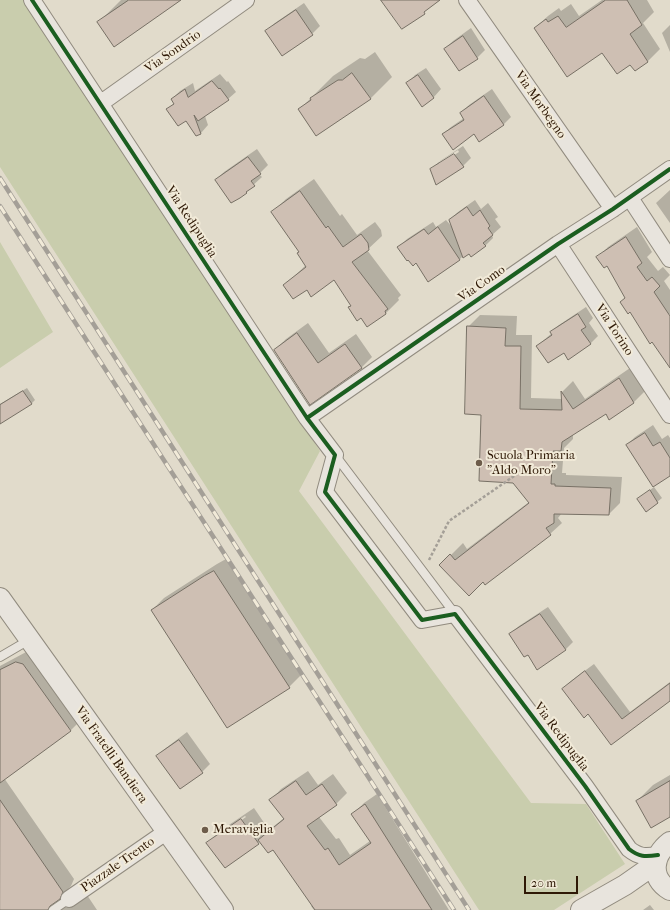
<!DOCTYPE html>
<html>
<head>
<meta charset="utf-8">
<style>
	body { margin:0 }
	#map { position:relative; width:670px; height:910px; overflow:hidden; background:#e1dbcb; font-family:"IM FELL French Canon",serif }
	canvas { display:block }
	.scale { position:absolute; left:524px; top:876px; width:54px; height:18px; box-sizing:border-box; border:2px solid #2e1805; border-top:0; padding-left:5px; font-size:12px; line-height:14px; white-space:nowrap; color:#2e1805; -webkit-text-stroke:3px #f1ead8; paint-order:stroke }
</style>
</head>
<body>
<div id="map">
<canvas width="670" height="910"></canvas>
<div class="scale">20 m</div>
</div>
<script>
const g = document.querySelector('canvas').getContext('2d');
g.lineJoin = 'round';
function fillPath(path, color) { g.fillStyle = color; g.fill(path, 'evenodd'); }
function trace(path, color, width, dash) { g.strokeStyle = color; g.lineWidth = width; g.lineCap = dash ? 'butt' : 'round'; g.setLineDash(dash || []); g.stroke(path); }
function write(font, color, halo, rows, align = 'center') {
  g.font = font + ' "IM FELL French Canon",serif'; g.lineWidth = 4; g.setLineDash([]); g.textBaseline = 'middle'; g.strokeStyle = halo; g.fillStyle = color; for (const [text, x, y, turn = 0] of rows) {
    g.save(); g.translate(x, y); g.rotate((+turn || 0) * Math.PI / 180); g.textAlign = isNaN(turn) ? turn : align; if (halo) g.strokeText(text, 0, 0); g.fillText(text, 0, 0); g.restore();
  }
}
const green = new Path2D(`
	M 0,0 L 26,0 L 320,451 L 299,491 L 531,803 L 586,804 L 625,864 L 554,910 L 479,910 L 0,167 Z
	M 0,242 L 53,332 L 0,368 Z`);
const shadow = new Path2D(`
	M 121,0 L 179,0 L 98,23 Z
	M 602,0 L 647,0 L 654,12 L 643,23 L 660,49 L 648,61 L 635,70 L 631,64 L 602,52 L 535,28 L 548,16 L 559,8 L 561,11 L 571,4 L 579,16 Z
	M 304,3 L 320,26 L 312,34 L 267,31 L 275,23 Z
	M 670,25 L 670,52 L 662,33 Z
	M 471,28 L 485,50 L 477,58 L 460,70 L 445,49 L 453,41 Z
	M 375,52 L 392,77 L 370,99 L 300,109 L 333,76 L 360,58 L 365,59 Z
	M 426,68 L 441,89 L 433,98 L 407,84 L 415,75 Z
	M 220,74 L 227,82 L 228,81 L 236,92 L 228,99 L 205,116 L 208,125 L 201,133 L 186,120 L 168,109 L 175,102 L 172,99 L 180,91 L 193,83 L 195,91 Z
	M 492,89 L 511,117 L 503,125 L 474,132 L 443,134 L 451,127 L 464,118 L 461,113 L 469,105 Z
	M 463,146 L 471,158 L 463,166 L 431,170 L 440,161 ZM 458,150 L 459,152 L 439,165 L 439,162 Z
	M 257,149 L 268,165 L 259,174 L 262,177 L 240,197 L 216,180 L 224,172 Z
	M 314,179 L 340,216 L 342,214 L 357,235 L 375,222 L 381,230 L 382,236 L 367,250 L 401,295 L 398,298 L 399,300 L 386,313 L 368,325 L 352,305 L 335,279 L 307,289 L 285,285 L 306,265 L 300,251 L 273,212 L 286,199 Z
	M 670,190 L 670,223 L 656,203 Z
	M 475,200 L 481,209 L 488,203 L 498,217 L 495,219 L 501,227 L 492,235 L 493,238 L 485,246 L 463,256 L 459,260 L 416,262 L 398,248 L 407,239 L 433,222 L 436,227 L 446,220 L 453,228 L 450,220 L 458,212 Z
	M 637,227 L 652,252 L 647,257 L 658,271 L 663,267 L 670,275 L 664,281 L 670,290 L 670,314 L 669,315 L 626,298 L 607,265 L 598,257 L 608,247 Z
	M 586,307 L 593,318 L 589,323 L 598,336 L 590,344 L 564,352 L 537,346 L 552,333 L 551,332 L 559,325 Z
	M 480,315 L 517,316 L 516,335 L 532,335 L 531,398 L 563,399 L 562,392 L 573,381 L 585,399 L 630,368 L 645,391 L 633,403 L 606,413 L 573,434 L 573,439 L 564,448 L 562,473 L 566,473 L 566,475 L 622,477 L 620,503 L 609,514 L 562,513 L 558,518 L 562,523 L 550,534 L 483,581 L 441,565 L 463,543 L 467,549 L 529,502 L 482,414 L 468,327 Z
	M 308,323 L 329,353 L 356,334 L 372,357 L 361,368 L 310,403 L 275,350 L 286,339 Z
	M 27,388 L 35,400 L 31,404 L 0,417 L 0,404 Z
	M 653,425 L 662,439 L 668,435 L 670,438 L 670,475 L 627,445 L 635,437 Z
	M 654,487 L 662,498 L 646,511 L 638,499 Z
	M 226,559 L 301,675 L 289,687 L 152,610 L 164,598 L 217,564 Z
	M 548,607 L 573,642 L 565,650 L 510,634 L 519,626 Z
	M 28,651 L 82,719 L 70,731 L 4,778 L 74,879 L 71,886 L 60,897 L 60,902 L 87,895 L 97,910 L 0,910 L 0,666 Z
	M 594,664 L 630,712 L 670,682 L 670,700 L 612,743 L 588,713 L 563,689 L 571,681 Z
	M 187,732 L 210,764 L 202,772 L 157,756 L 166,748 Z
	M 308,771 L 318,785 L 333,774 L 347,793 L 336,804 L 319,817 L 336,839 L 339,838 L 350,855 L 370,841 L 353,814 L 364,803 L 377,794 L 449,910 L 314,910 L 311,906 L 313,904 L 273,848 L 260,841 L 258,843 L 208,843 L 220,831 L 254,808 L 269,830 L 284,818 L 271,800 L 281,789 ZM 245,816 L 246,817 L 220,835 L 220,833 Z
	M 670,775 L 670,816 L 637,801 L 653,785 Z
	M 650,905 L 654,910 L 643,910 Z`);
const building = new Path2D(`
	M 129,0 L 181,0 L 114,47 L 97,22 Z
	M 381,0 L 440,0 L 424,12 L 425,14 L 402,29 Z
	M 606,0 L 627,0 L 642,25 L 630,34 L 648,62 L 635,71 L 630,65 L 617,74 L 602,53 L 567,77 L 534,28 L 546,19 L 548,22 L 558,16 L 566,27 Z
	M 296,10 L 313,35 L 282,56 L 265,31 Z
	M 463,36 L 478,59 L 459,71 L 444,49 Z
	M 352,73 L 371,99 L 316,136 L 298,109 L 311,100 L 310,98 L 338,80 L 342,80 Z
	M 418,75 L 434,98 L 422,107 L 406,83 Z
	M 212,81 L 219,89 L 220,88 L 229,100 L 198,121 L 194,115 L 201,134 L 196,136 L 186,121 L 178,126 L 166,109 L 174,104 L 171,99 L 185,89 L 188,97 Z
	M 484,96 L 504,125 L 479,142 L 474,134 L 453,150 L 442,134 L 464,120 L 460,113 Z
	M 454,154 L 464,167 L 436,185 L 430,169 Z
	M 248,157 L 261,174 L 251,181 L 255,186 L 246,192 L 247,193 L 240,198 L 231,203 L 215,180 Z
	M 300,191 L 326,228 L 328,226 L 343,247 L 361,234 L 368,243 L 369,250 L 352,262 L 388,309 L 385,311 L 386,314 L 367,327 L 361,318 L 357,321 L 348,307 L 351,306 L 334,280 L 311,297 L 307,290 L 293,299 L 283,285 L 306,267 L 297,253 L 299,252 L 271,212 Z
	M 467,207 L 473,216 L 480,210 L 490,226 L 488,228 L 493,235 L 483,243 L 486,246 L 471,257 L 469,254 L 463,258 L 449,220 Z
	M 438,227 L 460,260 L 428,282 L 416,263 L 413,266 L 408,260 L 407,261 L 397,247 L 424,229 L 428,234 Z
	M 626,237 L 642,263 L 637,267 L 647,281 L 652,277 L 660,286 L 654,292 L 670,316 L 670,368 L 652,342 L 650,344 L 630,312 L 628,314 L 620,302 L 625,298 L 607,266 L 604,268 L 596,257 Z
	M 578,314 L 586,327 L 581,330 L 591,344 L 568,360 L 564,353 L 548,363 L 536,346 L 552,335 L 550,332 Z
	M 467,326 L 506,328 L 505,346 L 521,346 L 520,409 L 562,410 L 561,391 L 573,409 L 619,378 L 634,403 L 609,420 L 606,414 L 562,442 L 561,451 L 553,451 L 551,484 L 555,484 L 555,486 L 611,488 L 609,515 L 554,514 L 554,523 L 546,528 L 551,535 L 485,585 L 483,582 L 469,596 L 439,565 L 450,554 L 455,560 L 529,503 L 513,483 L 479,481 L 481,415 L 465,414 Z
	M 297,333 L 318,363 L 345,344 L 362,368 L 310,405 L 274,350 Z
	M 23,391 L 32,404 L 0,424 L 0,405 Z
	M 645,433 L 653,446 L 660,442 L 670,458 L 670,476 L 653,487 L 626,445 Z
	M 650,490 L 658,503 L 646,512 L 637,499 Z
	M 214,571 L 290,688 L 227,728 L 151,610 L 204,576 Z
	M 540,614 L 566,650 L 537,670 L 528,655 L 524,657 L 509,634 Z
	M 16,662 L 23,664 L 71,731 L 0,783 L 0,670 Z
	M 585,671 L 622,719 L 670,683 L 670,701 L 611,745 L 588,714 L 584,718 L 562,689 Z
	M 179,740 L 203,773 L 180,789 L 156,756 Z
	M 296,781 L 306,795 L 322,784 L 337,805 L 307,826 L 325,850 L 328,848 L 339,865 L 371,843 L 351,814 L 365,804 L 432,910 L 315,910 L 273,850 L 268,853 L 258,840 L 284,819 L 269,800 Z
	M 670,781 L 670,817 L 651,828 L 636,801 Z
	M 0,800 L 63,892 L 60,899 L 50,906 L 48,910 L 0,910 Z
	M 241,819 L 259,844 L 225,868 L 206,843 Z`);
const path = new Path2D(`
	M 429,560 L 449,521 L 517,474`);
const service = new Path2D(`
	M 335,455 L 455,614
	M 0,657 L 29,640
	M 53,910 L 69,899`);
const minor = new Path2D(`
	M 32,0 L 307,418 L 335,455 L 325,492 L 422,620 L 455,614 L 585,786 L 629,849 C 639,857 645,857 658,855
	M 467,0 L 613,209
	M 101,103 L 246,0
	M 630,198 L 670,259
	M 558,244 L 670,415
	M 307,418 L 558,244 L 613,209 L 670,169
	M 69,899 L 166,832`);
const tertiary = new Path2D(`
	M 0,598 L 223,910
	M 670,842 C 653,855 649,878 670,890
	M 581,910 L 625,885 L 655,864`);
const rail = new Path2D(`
	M 0,178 L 469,910
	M 0,206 L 454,910`);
const cycleway = new Path2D(`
	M 32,0 L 307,418 L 335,455 L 325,492 L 422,620 L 455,614 L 585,786 L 629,849 C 639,857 645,857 658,855
	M 307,418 L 558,244 L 613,209 L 670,169`);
const markers = [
	[479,463,4,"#6d5c4a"],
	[205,830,4,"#6d5c4a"]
];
const streetNames = [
	["Via Sondrio",173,52,-35],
	["Via Morbegno",540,105,55],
	["Via Redipuglia",191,222,57],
	["Via Como",482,284,-35],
	["Via Torino",614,330,57],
	["Via Redipuglia",561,737,53],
	["Via Fratelli Bandiera",111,755,55],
	["Piazzale Trento",118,865,-35]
];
const poiNames = [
	["Scuola Primaria",487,456],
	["\"Aldo Moro\"",487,471],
	["Meraviglia",213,830]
];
fillPath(green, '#c9cdad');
fillPath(shadow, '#0003');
fillPath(building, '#cebfb3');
trace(building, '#777065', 1);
trace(service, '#918b7f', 10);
trace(minor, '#918b7f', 18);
trace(tertiary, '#918b7f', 22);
trace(path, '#a49f97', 2.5, [3, 2]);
trace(service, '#e8e4dd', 8);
trace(minor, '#e8e4dd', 16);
trace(tertiary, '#e8e4dd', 20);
trace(rail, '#a49f97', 4.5);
trace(rail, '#f1ead8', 3, [9]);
trace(cycleway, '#1b5e20', 4);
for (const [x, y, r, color] of markers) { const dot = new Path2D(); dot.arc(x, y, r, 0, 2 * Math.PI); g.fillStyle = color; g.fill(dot); trace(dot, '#f1ead8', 1.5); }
write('13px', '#2e1805', '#f1ead8', streetNames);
write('13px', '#2e1805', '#f1ead8', poiNames, 'left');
</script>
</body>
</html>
